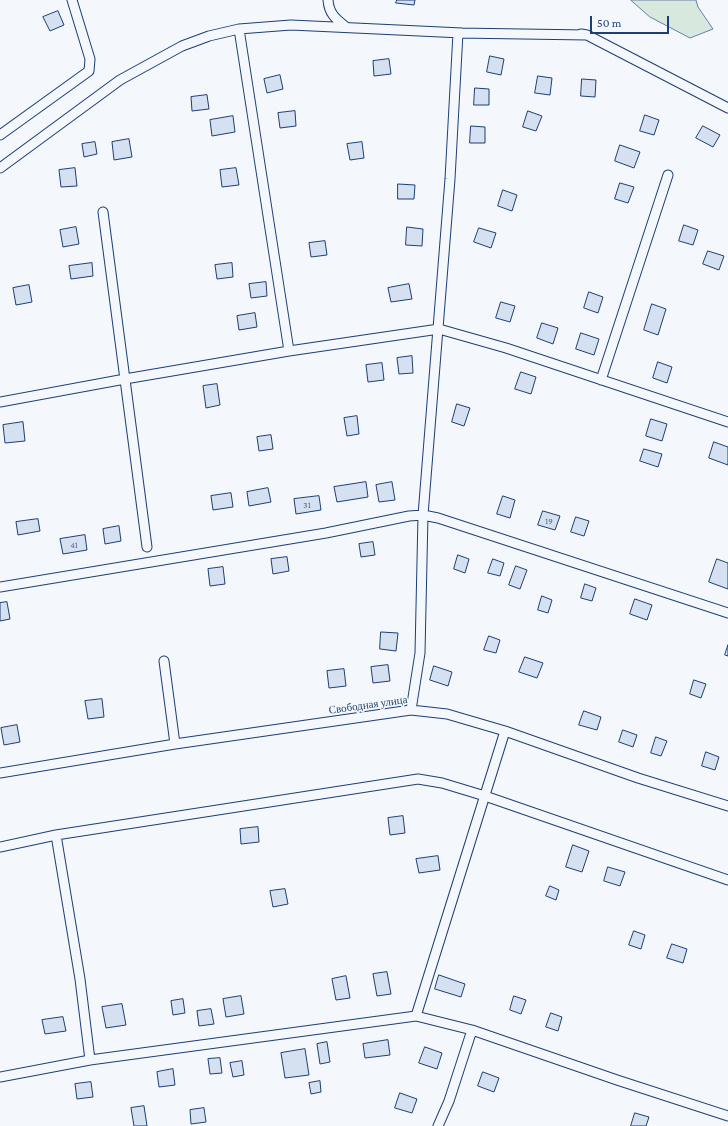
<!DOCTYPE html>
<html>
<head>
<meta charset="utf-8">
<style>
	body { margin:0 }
	#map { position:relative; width:728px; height:1126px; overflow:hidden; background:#f4f7fb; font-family:"Crimson Pro",serif }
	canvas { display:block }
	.scale { position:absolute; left:590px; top:16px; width:79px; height:18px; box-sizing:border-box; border:2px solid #1d3f73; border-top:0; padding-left:5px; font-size:12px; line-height:14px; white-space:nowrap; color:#1d3f73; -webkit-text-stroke:3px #f4f7fb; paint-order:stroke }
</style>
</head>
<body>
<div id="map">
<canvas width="728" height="1126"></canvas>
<div class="scale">50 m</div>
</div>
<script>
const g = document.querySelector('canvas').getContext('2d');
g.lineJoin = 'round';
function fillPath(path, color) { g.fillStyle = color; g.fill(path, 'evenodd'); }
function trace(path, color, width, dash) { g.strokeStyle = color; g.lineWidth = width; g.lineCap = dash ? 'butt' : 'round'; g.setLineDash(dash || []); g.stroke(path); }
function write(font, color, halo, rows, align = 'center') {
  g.font = font + ' "Crimson Pro",serif'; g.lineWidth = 3; g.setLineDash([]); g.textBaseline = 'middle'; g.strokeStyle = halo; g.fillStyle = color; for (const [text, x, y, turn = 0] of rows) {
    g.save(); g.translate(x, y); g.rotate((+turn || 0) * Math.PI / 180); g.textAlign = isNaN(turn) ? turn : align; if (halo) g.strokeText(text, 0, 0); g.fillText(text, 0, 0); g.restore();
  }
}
const green = new Path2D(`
	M 631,0 L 696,0 L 698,7 L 713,29 L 690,38 L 650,17 Z`);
const building = new Path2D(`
	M 397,0 L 415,0 L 414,5 L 396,3 Z
	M 58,11 L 64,25 L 50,31 L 43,17 Z
	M 490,56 L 504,59 L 501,75 L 487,72 Z
	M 389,59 L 391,74 L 374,76 L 373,61 Z
	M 280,75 L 283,89 L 267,93 L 264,79 Z
	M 538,76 L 552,78 L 550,95 L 535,93 Z
	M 582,79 L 596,80 L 595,97 L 581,96 Z
	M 475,88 L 489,89 L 489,105 L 474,105 Z
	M 207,95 L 209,109 L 192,111 L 191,97 Z
	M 295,111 L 296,126 L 280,128 L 278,113 Z
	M 528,111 L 542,116 L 536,131 L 523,127 Z
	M 645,115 L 659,120 L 654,135 L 640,131 Z
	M 233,116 L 235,132 L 212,136 L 210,120 Z
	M 471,126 L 485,127 L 485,143 L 470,143 Z
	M 703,126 L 720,135 L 713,147 L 696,138 Z
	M 129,139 L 132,157 L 114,160 L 112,142 Z
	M 95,142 L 97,154 L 84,157 L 82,144 Z
	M 362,142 L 364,158 L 350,160 L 347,144 Z
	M 620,145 L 640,152 L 634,168 L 615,161 Z
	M 75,168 L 77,186 L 61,187 L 59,170 Z
	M 236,168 L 239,185 L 222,187 L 220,170 Z
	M 620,183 L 634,187 L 628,203 L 615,199 Z
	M 398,184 L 415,185 L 414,199 L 398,199 Z
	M 503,190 L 517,195 L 512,211 L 498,206 Z
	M 684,225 L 698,230 L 693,245 L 679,241 Z
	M 76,227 L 79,244 L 63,247 L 60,230 Z
	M 407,227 L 423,229 L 422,246 L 406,245 Z
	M 479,228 L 496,233 L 491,248 L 474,242 Z
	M 325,241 L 327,255 L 311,257 L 309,243 Z
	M 708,251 L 724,256 L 719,270 L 703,264 Z
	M 92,263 L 93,276 L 71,279 L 69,266 Z
	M 232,263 L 233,277 L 217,279 L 215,265 Z
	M 266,282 L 267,296 L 251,298 L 249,284 Z
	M 409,284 L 412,299 L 391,302 L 388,288 Z
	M 29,285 L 32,302 L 16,305 L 13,288 Z
	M 589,292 L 603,297 L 598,313 L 584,308 Z
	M 501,302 L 515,306 L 510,322 L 496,318 Z
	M 652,304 L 666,309 L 658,335 L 644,330 Z
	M 255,313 L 257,327 L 239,330 L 237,316 Z
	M 542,323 L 558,328 L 553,344 L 537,338 Z
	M 581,333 L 599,339 L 594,355 L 576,349 Z
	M 412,356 L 413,373 L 399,374 L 397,358 Z
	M 658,362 L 672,367 L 667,383 L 653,378 Z
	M 382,363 L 384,380 L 368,382 L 366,365 Z
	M 521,372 L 536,377 L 531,394 L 515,389 Z
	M 217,384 L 220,405 L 206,408 L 203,386 Z
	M 457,404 L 470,408 L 464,426 L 452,422 Z
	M 357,416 L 359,434 L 347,436 L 344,418 Z
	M 651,419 L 667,424 L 662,441 L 646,436 Z
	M 23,422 L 25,441 L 5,443 L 3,425 Z
	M 271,435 L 273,449 L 259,451 L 257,437 Z
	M 714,442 L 728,447 L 728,465 L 709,458 Z
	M 644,449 L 662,454 L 658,467 L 640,461 Z
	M 366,482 L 368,497 L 337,502 L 334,487 Z
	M 392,482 L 395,500 L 379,502 L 376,485 Z
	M 268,488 L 271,502 L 249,506 L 247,492 Z
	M 231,493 L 233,507 L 213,510 L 211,496 Z
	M 319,496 L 321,510 L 296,514 L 294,499 Z
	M 503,496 L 515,500 L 510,518 L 497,514 Z
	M 543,511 L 560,516 L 555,530 L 538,525 Z
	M 576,517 L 589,521 L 584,536 L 571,532 Z
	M 38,519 L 40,531 L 18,535 L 16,522 Z
	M 119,526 L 121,541 L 105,544 L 103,529 Z
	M 85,535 L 87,550 L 63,554 L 60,539 Z
	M 373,542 L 375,555 L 361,557 L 359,544 Z
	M 458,555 L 469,559 L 465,573 L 454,569 Z
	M 287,557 L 289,571 L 273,574 L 271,559 Z
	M 493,559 L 504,563 L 500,576 L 488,573 Z
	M 717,559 L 728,563 L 728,589 L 709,582 Z
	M 516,566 L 527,570 L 520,589 L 509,585 Z
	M 223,567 L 225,584 L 210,586 L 208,569 Z
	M 585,584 L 596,588 L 592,601 L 581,598 Z
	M 542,596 L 552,600 L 548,613 L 538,610 Z
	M 635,599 L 652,605 L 647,620 L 630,614 Z
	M 7,602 L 10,619 L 0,621 L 0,603 Z
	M 381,632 L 398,633 L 396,651 L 380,649 Z
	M 489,636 L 500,640 L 496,653 L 484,650 Z
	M 728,645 L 728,656 L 725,655 Z
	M 525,657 L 543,663 L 537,678 L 519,672 Z
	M 388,665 L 390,681 L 373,683 L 371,667 Z
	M 434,666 L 452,672 L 448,686 L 430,680 Z
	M 344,669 L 346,686 L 329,688 L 327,671 Z
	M 694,680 L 706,684 L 701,698 L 690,694 Z
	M 102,699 L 104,717 L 88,719 L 85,701 Z
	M 584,711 L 601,717 L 597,730 L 579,725 Z
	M 17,725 L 20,742 L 4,745 L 1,728 Z
	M 623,730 L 637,735 L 633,747 L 619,742 Z
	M 656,737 L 667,741 L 661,756 L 651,753 Z
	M 706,752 L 719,757 L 715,770 L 702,766 Z
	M 403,816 L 405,833 L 390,835 L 388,818 Z
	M 258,827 L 259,842 L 241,844 L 240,829 Z
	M 573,845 L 589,851 L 582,872 L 566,867 Z
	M 438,856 L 440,870 L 419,873 L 416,859 Z
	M 608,867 L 625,872 L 620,886 L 604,881 Z
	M 550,886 L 559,890 L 556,900 L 546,896 Z
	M 285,889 L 288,904 L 273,907 L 270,891 Z
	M 634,931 L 645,935 L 641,949 L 629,945 Z
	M 672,944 L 687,949 L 683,963 L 667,958 Z
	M 387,972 L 391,994 L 377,996 L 373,974 Z
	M 439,975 L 465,984 L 461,997 L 435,989 Z
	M 346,976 L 350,998 L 336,1000 L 332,979 Z
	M 241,996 L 244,1014 L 226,1017 L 223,999 Z
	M 514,996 L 526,1000 L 521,1014 L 510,1010 Z
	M 183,999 L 185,1013 L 173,1015 L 171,1001 Z
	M 122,1004 L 126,1025 L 106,1028 L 102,1007 Z
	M 211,1009 L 214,1024 L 199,1026 L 197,1011 Z
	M 551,1013 L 562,1017 L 558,1031 L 546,1027 Z
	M 63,1017 L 66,1031 L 45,1034 L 42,1020 Z
	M 388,1040 L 390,1055 L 365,1058 L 363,1044 Z
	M 327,1042 L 330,1062 L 320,1064 L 317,1044 Z
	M 425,1047 L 442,1053 L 437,1069 L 419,1063 Z
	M 305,1049 L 309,1075 L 285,1078 L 281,1053 Z
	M 220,1058 L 222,1073 L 210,1074 L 208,1059 Z
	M 242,1061 L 244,1075 L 233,1077 L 230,1063 Z
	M 173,1069 L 175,1085 L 159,1087 L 157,1072 Z
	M 483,1072 L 499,1078 L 494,1092 L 478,1086 Z
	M 320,1081 L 321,1092 L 311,1094 L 309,1083 Z
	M 91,1082 L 93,1097 L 77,1099 L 75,1084 Z
	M 400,1093 L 417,1099 L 412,1113 L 395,1108 Z
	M 144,1106 L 147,1126 L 134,1126 L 131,1108 Z
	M 204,1108 L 206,1122 L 191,1124 L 190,1110 Z
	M 635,1113 L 649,1117 L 646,1126 L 631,1126 Z`);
const minor = new Path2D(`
	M 328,0 C 329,14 336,19 346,27
	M 239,29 L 289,351
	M 581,34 L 587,35 L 728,108
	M 0,135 L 89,71 L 90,59 L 72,0
	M 0,168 L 120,80 L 182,46 L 209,36 L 239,29 L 291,25 L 462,33
	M 103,212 L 147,547
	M 601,380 L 668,175
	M 0,402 L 125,379 L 289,351 L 439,329 L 506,348 L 728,422
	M 0,587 L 326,533 L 409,516 L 423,515 L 438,518 L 728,613
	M 164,661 L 175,744
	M 411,710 L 420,653 L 423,515 L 450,179 L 458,33 L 587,35
	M 0,773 L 175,744 L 411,710 L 447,714 L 505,731 L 638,778 L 728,806
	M 56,835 L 80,979 L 90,1060
	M 0,847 L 56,835 L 418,779 L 442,783 L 485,796 L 728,880
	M 420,1017 L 416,1016 L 505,731
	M 0,1077 L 90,1060 L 416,1016 L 472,1030 L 617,1080 L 728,1116
	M 438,1126 L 449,1101 L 472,1030 L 468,1029`);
const numberNames = [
	["31",307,505],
	["19",549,521],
	["41",74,545]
];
const streetNames = [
	["Свободная улица",368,705,-8]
];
fillPath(green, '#d7e8df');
trace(green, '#687fa3', 1);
fillPath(building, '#d5e0f0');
trace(building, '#1d3f73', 1);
trace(minor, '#1d3f73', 11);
trace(minor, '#f4f7fb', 9);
write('9px', '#4b6792', null, numberNames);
write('11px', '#1d3f73', '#f4f7fb', streetNames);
</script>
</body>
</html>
